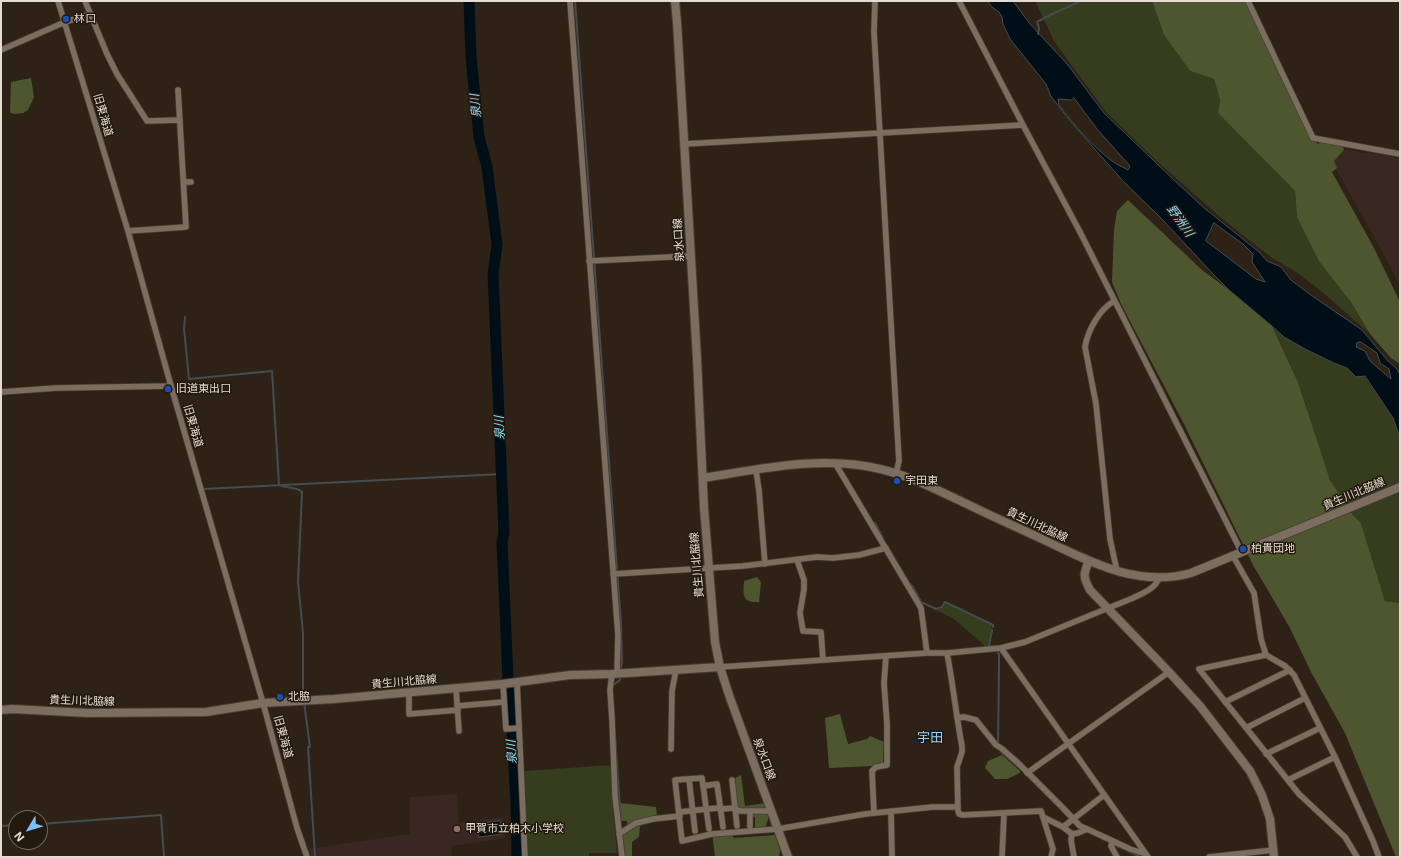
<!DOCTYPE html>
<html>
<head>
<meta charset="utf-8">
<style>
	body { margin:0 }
	#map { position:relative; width:1401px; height:858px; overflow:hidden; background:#2e2216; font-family:Inter,sans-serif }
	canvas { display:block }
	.frame { position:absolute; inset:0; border:2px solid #e4dcd4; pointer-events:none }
	.north { position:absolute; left:8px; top:810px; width:40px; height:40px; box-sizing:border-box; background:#24190d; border:1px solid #71675d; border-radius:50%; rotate:232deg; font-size:11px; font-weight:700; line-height:16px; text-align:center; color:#e4dcd4 }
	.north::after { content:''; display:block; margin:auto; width:14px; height:18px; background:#7bbef9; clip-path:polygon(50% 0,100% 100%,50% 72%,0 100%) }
</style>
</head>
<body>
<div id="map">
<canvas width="1401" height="858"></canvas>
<div class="frame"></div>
<div class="north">N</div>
</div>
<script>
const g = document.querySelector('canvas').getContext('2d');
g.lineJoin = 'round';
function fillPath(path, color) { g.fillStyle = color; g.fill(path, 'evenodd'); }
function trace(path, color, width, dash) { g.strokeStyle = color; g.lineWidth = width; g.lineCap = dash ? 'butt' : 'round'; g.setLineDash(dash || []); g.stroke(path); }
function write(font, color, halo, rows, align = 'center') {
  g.font = font + ' Inter,"Noto Sans JP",sans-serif'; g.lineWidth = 3; g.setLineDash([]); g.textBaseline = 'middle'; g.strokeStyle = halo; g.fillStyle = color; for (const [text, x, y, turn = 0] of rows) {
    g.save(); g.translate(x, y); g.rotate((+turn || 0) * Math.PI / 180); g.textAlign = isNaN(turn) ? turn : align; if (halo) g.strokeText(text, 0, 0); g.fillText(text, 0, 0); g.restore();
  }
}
const industrial = new Path2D(`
	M 1346,149 L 1364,153 L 1384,154 L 1400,159 L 1400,287 L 1388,262 L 1332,162 Z`);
const education = new Path2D(`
	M 457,794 L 459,823 L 503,817 L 506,838 L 451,846 L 452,857 L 310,857 L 308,849 L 410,834 L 410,797 Z`);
const green = new Path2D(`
	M 1035,1 L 1152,1 L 1164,35 L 1190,71 L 1214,79 L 1220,100 L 1218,113 L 1295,191 L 1297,217 L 1370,334 L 1321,291 L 1296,272 L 1272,258 L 1220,217 L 1159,163 L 1106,112 L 1054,41 Z
	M 1272,326 L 1284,337 L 1305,349 L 1334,363 L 1347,368 L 1356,377 L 1364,376 L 1393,418 L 1400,438 L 1400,603 L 1385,601 L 1361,523 C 1322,488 1316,429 1298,382 C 1290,363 1281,345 1272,326 Z
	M 946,603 L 992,625 L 988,645 L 986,647 L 954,619 L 936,610 L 943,608 Z
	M 612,765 L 613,809 L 617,853 L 589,853 L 589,857 L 528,857 L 524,771 Z`);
const forest = new Path2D(`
	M 1152,1 L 1246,1 L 1312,139 L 1318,144 L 1321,141 L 1343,147 L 1344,150 L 1334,161 L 1337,168 L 1332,172 L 1374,248 L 1400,302 L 1400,364 L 1391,358 L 1370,334 L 1350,301 L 1319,261 L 1297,217 L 1295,191 L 1218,113 L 1220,100 L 1214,79 L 1190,71 L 1164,35 Z
	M 31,78 L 34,97 L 28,110 L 23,113 L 15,114 L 10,113 L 11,82 Z
	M 1128,200 L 1202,270 L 1229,290 L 1272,326 L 1298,382 L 1330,480 L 1352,514 L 1361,523 L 1385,601 L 1400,603 L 1400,857 L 1396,857 L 1345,733 L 1311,672 L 1290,628 L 1253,565 L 1183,422 L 1121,304 L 1112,282 L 1114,230 L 1117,211 Z
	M 757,577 L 761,582 L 759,602 C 742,603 743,595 744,581 Z
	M 840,714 L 848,744 L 867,739 L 870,736 L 884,742 L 883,763 L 872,766 L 829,768 L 825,718 Z
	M 1002,755 L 1020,771 L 1020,773 L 1007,779 L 995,779 L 985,768 L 988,761 Z
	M 741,775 L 745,806 L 766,803 L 769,817 L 765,828 L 755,829 L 755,817 L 739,813 L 736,800 L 735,778 Z
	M 620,803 L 656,807 L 657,817 L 649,823 L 640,826 L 639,837 L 632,842 L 632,857 L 624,857 L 622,836 L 628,831 L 627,821 L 621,821 Z
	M 728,829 L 734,838 L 775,835 L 780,850 L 779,857 L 715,857 L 712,833 Z`);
const water = new Path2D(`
	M 988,1 L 1013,1 L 1030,24 L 1068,65 L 1104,113 L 1176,182 L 1203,207 L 1259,252 L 1267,261 L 1281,267 L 1291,280 L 1308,293 L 1362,330 L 1387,360 L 1397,369 L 1400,375 L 1400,452 L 1400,438 L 1393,418 L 1365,376 L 1356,377 L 1347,368 L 1334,363 L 1305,349 L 1284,337 L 1272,326 L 1229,290 L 1212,273 L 1161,218 L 1123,181 L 1071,122 L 1050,95 L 1050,94 L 1046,84 L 1010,39 L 1003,24 L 1002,17 L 999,12 L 992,7 ZM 1074,98 L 1097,129 L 1130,166 L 1128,170 C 1123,167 1117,165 1112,161 C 1092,146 1074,125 1059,105 L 1058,99 L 1071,100 ZM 1214,223 L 1243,244 L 1253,254 L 1252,262 L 1265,282 L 1256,279 L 1206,241 ZM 1361,342 L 1377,353 L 1380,363 L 1389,369 L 1391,379 L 1370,361 L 1365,351 L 1356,347 L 1357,343 Z
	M 500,821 L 502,834 L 479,837 L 477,824 Z`);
const stream = new Path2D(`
	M 575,1 L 621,624 L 622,662 L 620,672
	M 1038,34 L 1039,28 L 1037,22 L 1050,15 L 1081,1
	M 185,317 L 184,329 L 189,379 L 272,371 L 279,485
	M 279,485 C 286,489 296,486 302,492 L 298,582 L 303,633 L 303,698
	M 203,489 L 502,474
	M 875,523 L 883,538
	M 888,547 L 909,583 L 913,587 L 921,602 L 936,609 L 942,607 L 945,602 L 993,625 L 993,627
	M 992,646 L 989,646 L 992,630
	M 997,651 L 999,654 L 999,668 L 998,744
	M 612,686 L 620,680 L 620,676
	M 304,702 L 310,747 L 308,747 L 315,857
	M 615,736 L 621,822
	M 1002,753 L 1017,766
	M 40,824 L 161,815 L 164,857
	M 1,826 L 16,825
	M 623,842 L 625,857
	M 1114,845 L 1124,849
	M 1130,852 L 1141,857`);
const river = new Path2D(`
	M 469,1 L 471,57 L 479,137 L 487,167 L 497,245 L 493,274 L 504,533 L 502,542 L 508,678 L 511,715 L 516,802 L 517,857`);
const street = new Path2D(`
	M 58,1 L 128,231 L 171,386 L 263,703 L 297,828 L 307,857
	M 85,1 L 107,54 L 117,74 L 147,121 L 180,120
	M 570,1 L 618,635 L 617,674
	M 875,1 L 874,32 L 899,461 L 896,473
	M 959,1 L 1023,125
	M 1248,1 L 1313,138 L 1400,154
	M 1,50 L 65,22 L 91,14
	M 684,144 L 1023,125 L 1080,232 L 1242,553
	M 184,182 L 191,182
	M 128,231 L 186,227 L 178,90
	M 589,261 L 691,256
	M 1114,301 C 1099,310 1088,330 1085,347 L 1096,404 L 1110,539 L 1117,571
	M 1,392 L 56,388 L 171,386
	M 835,463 L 921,608 L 927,653
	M 756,470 L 759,491 L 765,564
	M 1233,556 L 1254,593 L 1261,639 L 1266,655
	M 797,560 L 804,580 L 804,589 L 800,613 L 803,631 L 821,632 L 823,660
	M 613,574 L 743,566 L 817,557 L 833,558 L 859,555 L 886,548
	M 1001,648 L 1146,854
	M 947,653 C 953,684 956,715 962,746 L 962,752 L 957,767 L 958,811 L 959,814 L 963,815 L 1041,811 L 1053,849 L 1051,857
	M 720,667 L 927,653 L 947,653 L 1001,648 L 1025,642 L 1133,598 C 1143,593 1155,589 1159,578
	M 612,674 L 610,690 L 612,719 L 615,796 L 622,857
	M 517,682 L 525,857
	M 503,684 L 506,729 L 519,728
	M 456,688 L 459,731
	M 409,692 L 409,714 L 458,710
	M 1225,702 L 1290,670
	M 457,706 L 504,702
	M 957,718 L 964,717 L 976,720 L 996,745 L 1001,748 L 1017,762 L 1063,808 L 1080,826 L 1087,829
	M 1246,728 L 1305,698
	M 671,749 L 672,691 L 676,670
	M 1266,754 L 1320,728
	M 1027,773 L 1169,672
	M 689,779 L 695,831
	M 732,780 L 737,826
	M 1288,780 L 1335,757
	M 703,786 L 717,784 L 723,827
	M 750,811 L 750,826
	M 891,811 L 892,857
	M 679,812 L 718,808 L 722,809 L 733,808 L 740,811 L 771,811
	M 874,813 L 872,771 L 876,767 L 887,765 L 887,724 L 884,683 L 886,656
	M 1043,817 L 1063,827 L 1072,834 L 1078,833 L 1087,829 L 1130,849 L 1146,854 L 1148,857
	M 1063,827 L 1104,795
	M 709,829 L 702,778 L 675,780 L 682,841 L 712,834 L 778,829 L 865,814 L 933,807 L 957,807
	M 619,834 L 636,823 L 653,819 L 680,816
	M 1072,834 L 1071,840 L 1074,857
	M 1113,841 L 1111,846 L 1117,857
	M 1002,857 L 1004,814
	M 1209,857 L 1274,850
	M 1357,857 L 1345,837 L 1299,794 L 1199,669 L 1266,655 L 1285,666 L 1294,675 L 1335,757 L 1373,841 L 1379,857`);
const secondary = new Path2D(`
	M 675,1 L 677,22 L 697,359 L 704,508 L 715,642 L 720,667 L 729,695 L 788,857
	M 703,478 C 761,469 822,455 880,469 C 911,476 939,491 967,504 C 993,517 1019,528 1044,540 C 1091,562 1138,588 1191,573 L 1400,487
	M 1089,561 C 1083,574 1083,577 1090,590 L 1169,672 L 1200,706 L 1250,771 L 1262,795 L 1270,819 L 1274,857
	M 1,710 L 12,709 L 88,713 L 206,712 L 263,703 L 334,699 L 503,684 L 570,675 L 612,674 L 720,667`);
const markers = [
	[66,19,4,"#1a4fb4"],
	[168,389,4,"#1a4fb4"],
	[897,481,4,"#1a4fb4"],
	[1243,549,4,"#1a4fb4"],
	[280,697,4,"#1a4fb4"],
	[457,829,4,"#8d6e63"]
];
const poiNames = [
	["林口",74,19],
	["旧道東出口",176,389],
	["宇田東",905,481],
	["柏貴団地",1251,549],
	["北脇",288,697],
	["甲賀市立柏木小学校",465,829]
];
const streetNames = [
	["旧東海道",103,115,74],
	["泉水口線",679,240,-93],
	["旧東海道",193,426,74],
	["貴生川北脇線",1354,494,-23],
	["貴生川北脇線",1037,525,25],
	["貴生川北脇線",697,565,-95],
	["貴生川北脇線",404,682,-5],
	["貴生川北脇線",82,701,2],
	["旧東海道",283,737,75],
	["泉水口線",764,759,70]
];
const waterNames = [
	["泉川",476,106,-96],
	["野洲川",1180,221,54],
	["泉川",500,428,-92],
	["泉川",512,752,-93]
];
const quarterNames = [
	["宇田",930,738]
];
fillPath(industrial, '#392721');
fillPath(education, '#3a2724');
fillPath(green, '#363c1e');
fillPath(forest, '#4d562e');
fillPath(water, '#000f17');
trace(water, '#444c50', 1);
trace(stream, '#444c50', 2);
trace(river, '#000f17', 11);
trace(street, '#473e35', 7);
trace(secondary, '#473e35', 10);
trace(street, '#7b6d5f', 5.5);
trace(secondary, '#7b6d5f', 8);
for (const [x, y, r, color] of markers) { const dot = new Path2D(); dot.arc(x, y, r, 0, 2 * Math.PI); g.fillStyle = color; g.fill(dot); trace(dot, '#24190d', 1.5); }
write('11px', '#e4dcd4', '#24190d', poiNames, 'left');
write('11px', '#e4dcd4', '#24190d', streetNames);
write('italic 12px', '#8addfb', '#24190d', waterNames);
write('13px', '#9dcdf9', '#24190d', quarterNames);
</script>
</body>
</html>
